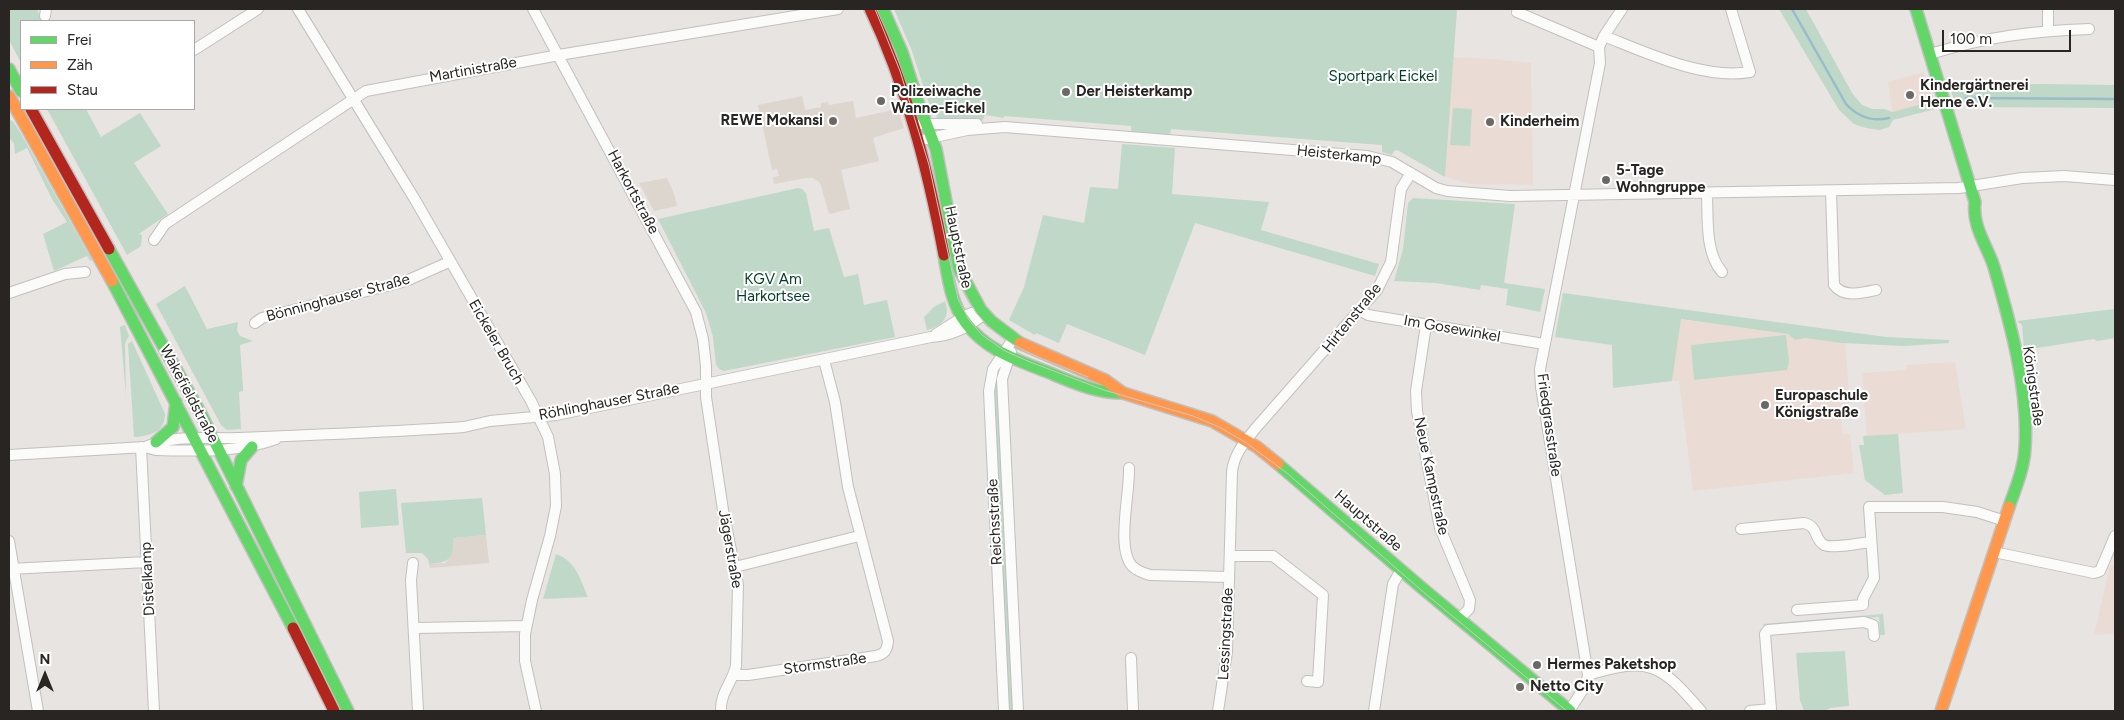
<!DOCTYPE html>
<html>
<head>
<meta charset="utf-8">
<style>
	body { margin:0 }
	#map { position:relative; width:2124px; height:720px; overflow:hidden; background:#e7e4e1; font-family:Figtree,sans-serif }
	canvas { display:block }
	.frame { position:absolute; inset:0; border:10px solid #282523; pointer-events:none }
	.legend { position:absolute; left:20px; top:20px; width:175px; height:90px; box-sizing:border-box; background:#fff; border:1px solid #a9a8a7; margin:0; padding:6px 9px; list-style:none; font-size:15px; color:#282523 }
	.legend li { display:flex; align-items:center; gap:10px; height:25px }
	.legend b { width:25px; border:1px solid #a9a8a7 }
	.north { position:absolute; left:20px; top:650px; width:50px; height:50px; -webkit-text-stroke:4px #fff; paint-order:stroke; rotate:0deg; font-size:14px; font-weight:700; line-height:20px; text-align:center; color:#282523 }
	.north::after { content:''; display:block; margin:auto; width:18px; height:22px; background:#282523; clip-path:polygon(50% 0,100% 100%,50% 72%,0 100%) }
	.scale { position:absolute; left:1942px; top:30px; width:129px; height:22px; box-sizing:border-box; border:2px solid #282523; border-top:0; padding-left:6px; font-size:15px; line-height:18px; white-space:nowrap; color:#282523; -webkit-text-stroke:4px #fff; paint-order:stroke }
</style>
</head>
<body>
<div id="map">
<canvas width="2124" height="720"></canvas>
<div class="frame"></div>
<ul class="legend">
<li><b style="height:6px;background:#63d668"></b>Frei</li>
<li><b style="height:6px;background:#ff974d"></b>Zäh</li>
<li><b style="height:6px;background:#b3261e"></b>Stau</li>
</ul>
<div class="north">N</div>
<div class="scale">100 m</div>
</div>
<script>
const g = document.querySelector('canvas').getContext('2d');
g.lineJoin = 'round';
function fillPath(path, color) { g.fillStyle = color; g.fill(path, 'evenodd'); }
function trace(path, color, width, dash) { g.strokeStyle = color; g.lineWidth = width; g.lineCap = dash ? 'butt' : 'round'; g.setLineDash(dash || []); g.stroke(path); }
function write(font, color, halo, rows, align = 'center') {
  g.font = font + ' Figtree,sans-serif'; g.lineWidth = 4; g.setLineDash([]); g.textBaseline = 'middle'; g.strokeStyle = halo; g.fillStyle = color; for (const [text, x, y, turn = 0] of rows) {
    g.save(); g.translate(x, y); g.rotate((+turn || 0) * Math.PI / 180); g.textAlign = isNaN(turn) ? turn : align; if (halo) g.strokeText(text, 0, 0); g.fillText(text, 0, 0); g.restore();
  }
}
const built = new Path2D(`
	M 802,96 L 805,110 L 821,107 L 821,103 L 828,102 L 829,105 L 853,101 L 856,118 L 898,109 L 904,128 L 873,138 L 879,161 L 841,170 L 850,209 L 829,214 L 821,186 L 819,182 L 813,178 L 806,178 L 774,184 L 773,177 L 779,176 L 777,169 L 772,170 L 758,105 Z
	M 667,178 L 675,196 L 677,206 L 654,211 L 639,183 Z
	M 486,535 L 489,563 L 430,568 L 429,566 L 429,564 L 445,563 L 450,558 L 453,538 Z`);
const education = new Path2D(`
	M 1453,57 L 1493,59 L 1531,63 L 1533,185 L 1469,184 L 1445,177 Z
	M 1924,72 L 1933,101 L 1892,112 L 1888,82 Z
	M 1680,319 L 1788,334 L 1795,340 L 1805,338 L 1845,343 L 1850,402 L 1848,406 L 1840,409 L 1843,434 L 1850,434 L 1854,473 L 1693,491 L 1679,381 L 1672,381 Z
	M 1955,362 L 1966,429 L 1867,436 L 1862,373 L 1906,370 L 1906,365 Z
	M 2110,565 L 2115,565 L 2115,633 L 2094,635 Z`);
const green = new Path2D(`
	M 9,9 L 37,9 L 42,21 L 21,21 L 21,63 L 9,40 Z
	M 894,9 L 1457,9 L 1445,177 L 1397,150 L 1394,151 L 1392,155 L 1382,152 L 1382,145 L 1171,129 L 1170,136 L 1131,134 L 1131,126 L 1004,116 L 1004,118 L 985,115 L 982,121 L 937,120 L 936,110 L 931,110 L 912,51 Z
	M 1779,9 L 1806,9 L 1852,93 L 1862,105 L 1872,109 L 1884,109 L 1892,112 L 1933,101 L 1935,109 L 1893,120 L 1889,127 L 1880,130 L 1866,128 L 1854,124 L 1839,110 Z
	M 2044,84 L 2115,85 L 2115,108 L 1975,107 L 1968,103 L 1955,104 L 1951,90 L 1957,88 L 1957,85 Z
	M 1453,108 L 1472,109 L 1470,146 L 1450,145 Z
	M 47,109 L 86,109 L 101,137 L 140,113 L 161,146 L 134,163 L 168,214 L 139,234 L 142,235 L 141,246 L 127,255 Z
	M 12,120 L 20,132 L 92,260 L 90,261 L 87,256 L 54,271 L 43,234 L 67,222 L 52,199 L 27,148 L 15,154 L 14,143 L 9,138 L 9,122 Z
	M 1122,144 L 1175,148 L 1172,194 L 1269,202 L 1261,230 L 1379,264 L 1375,276 L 1195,223 L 1145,355 L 1067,324 L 1059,343 L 1036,333 L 1035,335 L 1009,320 L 1024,287 L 1043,215 L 1084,223 L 1090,187 L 1118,189 Z
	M 798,188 L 802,189 L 806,193 L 814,231 L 829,228 L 844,277 L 858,274 L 864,305 L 887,300 L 895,337 L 724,371 L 719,369 L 716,364 L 713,337 L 706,313 L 658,219 Z
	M 1413,198 L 1515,204 L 1504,283 L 1545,289 L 1540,312 L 1506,305 L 1508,289 L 1481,285 L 1480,290 L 1436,283 L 1394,281 L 1403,249 L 1408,203 Z
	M 185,286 L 207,329 L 238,322 L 237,330 L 240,336 L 253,341 L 240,345 L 243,388 L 243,391 L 239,392 L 241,429 L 227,430 L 221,425 L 156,304 Z
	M 1563,293 L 1886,337 L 1949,340 L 1949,343 L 1903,346 L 1842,343 L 1805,338 L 1795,340 L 1788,334 L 1681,319 L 1672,381 L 1613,388 L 1612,345 L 1555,337 Z
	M 945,301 C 951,317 942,326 927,330 L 924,317 L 934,307 Z
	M 2115,309 L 2115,338 L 2097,341 L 2094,339 L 2024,350 L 2022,325 L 2017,321 Z
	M 125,325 L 129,336 L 126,341 L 125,345 L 126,396 L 120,327 Z
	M 1786,335 L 1789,362 L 1787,370 L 1694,380 L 1691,345 Z
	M 132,341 L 165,414 C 165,432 150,436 134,437 L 128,344 Z
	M 997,370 L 999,374 L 1016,711 L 1008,711 L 992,390 Z
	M 1898,434 L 1903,493 L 1885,495 L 1865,480 L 1859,445 L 1864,445 L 1863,436 Z
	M 396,489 L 399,525 L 361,528 L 359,492 Z
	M 482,498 L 486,535 L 453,538 C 454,559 450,562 429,564 L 428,559 L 422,553 L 406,553 L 401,503 Z
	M 556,554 C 576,561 580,579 588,597 L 543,599 Z
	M 1883,614 L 1885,635 L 1880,635 L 1879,617 L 1763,625 L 1763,624 Z
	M 1845,651 L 1849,706 L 1830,708 L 1825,711 L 1804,711 L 1800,700 L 1796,653 Z`);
const stream = new Path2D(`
	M 1792,9 L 1846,104 C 1858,117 1872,122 1889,118
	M 1966,98 L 2115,99`);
const street = new Path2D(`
	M 298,9 L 414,198 L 531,401 L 548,437 L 555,474 L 556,506 L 550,536 L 532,600 L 525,634 L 525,661 L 536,711
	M 533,9 L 696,312 L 703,339 L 706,366 L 706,397 L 723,510 L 738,585 L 736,666 C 732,683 720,693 721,711
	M 1518,9 L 1517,12 L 1599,47
	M 2048,9 L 2048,31
	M 45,16 L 46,9
	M 1604,36 L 1622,9
	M 1599,47 L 1604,36 C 1647,53 1704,80 1750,72 L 1731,9
	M 194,50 L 258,9
	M 1930,54 C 1986,37 2031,31 2089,29
	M 921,124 L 977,124
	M 926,139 L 967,130 L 1005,127 L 1367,156 L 1392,162 L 1436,188 L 1447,191 L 1510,196 L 1959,188 L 2022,178 L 2064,176 L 2115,180
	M 1831,191 L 1834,285 C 1843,298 1863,293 1876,290
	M 1707,193 C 1708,218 1705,253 1722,272
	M 154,240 L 165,224 L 366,91 L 559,55 L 838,9
	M 9,293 L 65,274 L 85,272
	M 1361,311 L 1368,315 L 1544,344
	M 255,323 L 262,318 L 293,310 L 406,281 L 449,262
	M 1426,325 L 1416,391 L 1417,411 L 1440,528 L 1470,600 L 1469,609 L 1459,619
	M 936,334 L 966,315 L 981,310
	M 1011,352 L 1002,379 L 1018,711
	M 141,447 L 154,711
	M 145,447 C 174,434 208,439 239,438 C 314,435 389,432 464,427 L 490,421 L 556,415 L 931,337 C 952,336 968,328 984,314
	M 9,455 L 145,447 L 156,450 C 197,451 237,453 276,439
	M 1129,468 C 1130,493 1116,548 1132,566 C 1137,571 1143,573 1150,575 L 1229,577
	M 1741,529 L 1804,523 C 1818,526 1814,539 1824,545 C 1833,549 1860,543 1871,542
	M 9,541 L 38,711
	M 1994,552 L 2094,573 L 2100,571 L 2115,536
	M 1230,556 L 1273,556 L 1323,595 L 1318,682 L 1307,681
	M 413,563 L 411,580 L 418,711
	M 735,567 L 859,536
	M 9,569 L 147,562
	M 1797,610 L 1863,605 L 1863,599 L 1874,578 L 1869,507 L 1943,507 L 1977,512 L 2005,521
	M 415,628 L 526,626
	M 1131,658 L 1133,711
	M 734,675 L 748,675 L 876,656 C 885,654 887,650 888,641 L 848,487 L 835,402 L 824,360
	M 1588,675 C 1649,656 1661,664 1701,711
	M 1004,711 L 989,391 L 993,369 L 1013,339
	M 1218,711 L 1227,652 L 1232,472 C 1234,454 1244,443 1255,429 L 1377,290 L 1391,262 L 1401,189 L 1411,173
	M 1374,711 L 1393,584 L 1401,570
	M 1569,711 L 1586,685 L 1588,675 L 1541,387 L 1540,369 L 1600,63 L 1599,47
	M 1750,711 L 1771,709 L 1765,634 L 1768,630 L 1864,622 L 1873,625 L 1874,636`);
const fast = new Path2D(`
	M 883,9 L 902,52 L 919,105 L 936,149 L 959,269 L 981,310 L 991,321 L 1020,343
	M 1916,9 L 1975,202 C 1972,227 1987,245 1994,267 C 2010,322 2029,390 2025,448 C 2024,468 2016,487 2009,507
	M 9,69 L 21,91
	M 109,249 L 202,416 L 348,711
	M 944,255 C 948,278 951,304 966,323 C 986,351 1020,361 1050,373 C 1074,383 1096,393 1123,393
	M 112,281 L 293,628
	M 156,442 L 173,427 L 176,402
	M 1278,464 L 1422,588 L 1570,711
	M 236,486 L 241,460 L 252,447`);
const slow = new Path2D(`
	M 9,96 L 112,281
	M 1020,343 L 1105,380 L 1123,393 L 1212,421 L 1257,447 L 1278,464
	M 1941,711 L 2009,507`);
const jam = new Path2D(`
	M 870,9 C 907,87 928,170 944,255
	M 31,109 L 109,249
	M 293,628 L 334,711`);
const tram = new Path2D(`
	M 875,9 L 900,71 L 929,165 L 958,299 L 969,320 L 982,335 L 1005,351 L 1030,362 L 1104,390 L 1193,416 L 1219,427 L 1245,442 L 1287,473 L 1421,590 L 1567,711
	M 959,283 C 984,343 1033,354 1088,377`);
const markers = [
	[1066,92,5,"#6b6866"],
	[1910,95,5,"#6b6866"],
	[881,101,5,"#6b6866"],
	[833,121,5,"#6b6866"],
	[1490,122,5,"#6b6866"],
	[1606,180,5,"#6b6866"],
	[1765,405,5,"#6b6866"],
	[1537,665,5,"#6b6866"],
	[1520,687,5,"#6b6866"]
];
const streetNames = [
	["Martinistraße",473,70,-10],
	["Heisterkamp",1339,155,6],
	["Harkortstraße",633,192,62],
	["Hauptstraße",958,247,78],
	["Bönninghauser Straße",338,298,-15],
	["Hirtenstraße",1352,318,-51],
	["Im Gosewinkel",1452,329,10],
	["Eickeler Bruch",496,342,60],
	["Königstraße",2033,386,82],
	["Wakefieldstraße",189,394,62],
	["Röhlinghauser Straße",609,402,-11],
	["Friedgrasstraße",1549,425,82],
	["Neue Kampstraße",1431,476,78],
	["Hauptstraße",1368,521,41],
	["Reichsstraße",995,522,-93],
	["Jägerstraße",730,549,80],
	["Distelkamp",148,579,-93],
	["Lessingstraße",1226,634,-87],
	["Stormstraße",825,664,-8]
];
const parkNames = [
	["Sportpark Eickel",1383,77],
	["KGV Am",773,280],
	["Harkortsee",773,297]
];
const poiNames = [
	["Kindergärtnerei",1920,86],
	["Herne e.V.",1920,103],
	["Polizeiwache",891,92],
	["Wanne-Eickel",891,109],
	["Der Heisterkamp",1076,92],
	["REWE Mokansi",823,121,"right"],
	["Kinderheim",1500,122],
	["5-Tage",1616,171],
	["Wohngruppe",1616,188],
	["Europaschule",1775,396],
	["Königstraße",1775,413],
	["Hermes Paketshop",1547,665],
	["Netto City",1530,687]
];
fillPath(built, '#ddd6ce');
fillPath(education, '#eadcd5');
fillPath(green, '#c0d8c8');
trace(stream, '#99bccb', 2.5);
trace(street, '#c2c0be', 12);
trace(fast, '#c2c0be', 14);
trace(slow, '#c2c0be', 14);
trace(jam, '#c2c0be', 14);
trace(street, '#fbfbfa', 10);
trace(fast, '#63d668', 11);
trace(slow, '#ff974d', 11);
trace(jam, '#b3261e', 11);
trace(tram, '#cac9c8', 1);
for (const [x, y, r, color] of markers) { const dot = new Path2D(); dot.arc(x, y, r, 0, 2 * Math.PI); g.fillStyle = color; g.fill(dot); trace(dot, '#fff', 2); }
write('15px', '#282523', '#fff', streetNames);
write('15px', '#003e24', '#fff', parkNames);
write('bold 15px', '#282523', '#fff', poiNames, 'left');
</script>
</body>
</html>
